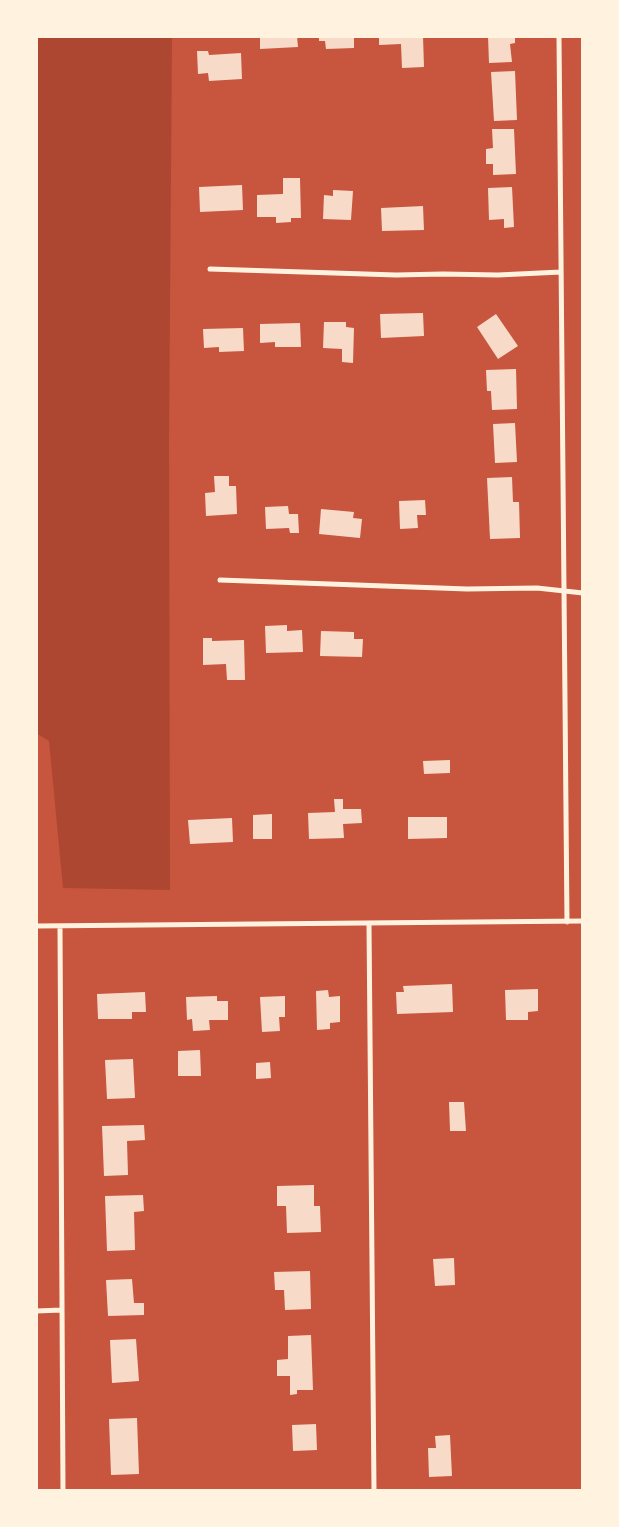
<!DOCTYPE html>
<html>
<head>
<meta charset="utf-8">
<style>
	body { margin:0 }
	#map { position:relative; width:619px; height:1527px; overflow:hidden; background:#c8553d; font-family:"Exo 2",sans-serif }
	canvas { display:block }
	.frame { position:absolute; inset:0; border:38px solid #fff3e0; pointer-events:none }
</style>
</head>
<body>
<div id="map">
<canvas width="619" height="1527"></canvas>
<div class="frame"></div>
</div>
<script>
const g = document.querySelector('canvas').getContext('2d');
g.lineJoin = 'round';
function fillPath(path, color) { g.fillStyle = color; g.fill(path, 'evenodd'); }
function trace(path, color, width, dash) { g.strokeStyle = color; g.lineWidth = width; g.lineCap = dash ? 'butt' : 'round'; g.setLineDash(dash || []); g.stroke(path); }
const green = new Path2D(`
	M 36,36 L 172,36 L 169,442 L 170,890 L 63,888 L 49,741 L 36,733 Z`);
const building = new Path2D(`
	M 260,36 L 297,36 L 298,47 L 260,49 Z
	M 319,36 L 354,36 L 354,48 L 326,49 L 325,41 L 319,41 Z
	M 379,36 L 423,36 L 424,67 L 402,68 L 401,44 L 379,45 Z
	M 488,36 L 515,36 L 515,43 L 510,44 L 512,62 L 489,63 Z
	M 197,51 L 208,51 L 209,55 L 241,53 L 242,79 L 209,81 L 208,73 L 198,74 Z
	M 515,71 L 517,120 L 494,121 L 491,72 Z
	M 492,129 L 514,129 L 516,174 L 493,175 L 493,164 L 486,164 L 486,149 L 493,148 Z
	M 283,178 L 300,178 L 301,218 L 291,218 L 291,222 L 276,223 L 276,217 L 257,217 L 257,195 L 283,194 Z
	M 242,185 L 243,210 L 200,212 L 199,187 Z
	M 512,187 L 514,227 L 504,228 L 504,219 L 489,220 L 488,188 Z
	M 333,190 L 353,191 L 351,220 L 323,219 L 324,195 L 333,196 Z
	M 423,206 L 424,230 L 382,231 L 381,208 Z
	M 423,313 L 424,336 L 381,338 L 380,314 Z
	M 496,314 L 518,346 L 498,359 L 477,327 Z
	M 324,322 L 346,322 L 346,327 L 354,328 L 353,363 L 342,362 L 342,349 L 323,348 Z
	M 300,323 L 301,347 L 275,347 L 275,342 L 260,343 L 260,324 Z
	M 243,328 L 244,351 L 219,352 L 219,347 L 204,348 L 203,329 Z
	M 516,369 L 517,409 L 492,410 L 491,391 L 487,391 L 486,370 Z
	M 515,423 L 517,462 L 495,463 L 493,424 Z
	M 214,476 L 229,476 L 229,486 L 236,486 L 237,514 L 206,516 L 205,493 L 215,492 Z
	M 512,477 L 513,502 L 519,502 L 520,538 L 490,539 L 487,478 Z
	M 425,500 L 426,515 L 417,515 L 418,528 L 400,529 L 399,501 Z
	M 288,506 L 289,514 L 298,514 L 299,533 L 290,533 L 289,528 L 266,529 L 265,507 Z
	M 321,509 L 354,512 L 353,518 L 362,519 L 360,538 L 319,534 Z
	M 287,625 L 287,631 L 302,630 L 303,652 L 266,653 L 265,626 Z
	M 321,631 L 354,632 L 354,639 L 363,639 L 362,657 L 320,656 Z
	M 203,638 L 212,638 L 212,641 L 244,640 L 245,680 L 227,680 L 226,664 L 203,665 Z
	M 450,760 L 450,773 L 424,774 L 423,761 Z
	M 334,799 L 343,799 L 343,809 L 361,809 L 362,823 L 343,824 L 344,838 L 309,839 L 308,813 L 335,812 Z
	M 272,814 L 272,839 L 253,839 L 253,815 Z
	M 408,817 L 447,817 L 447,838 L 408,839 Z
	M 232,818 L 233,842 L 190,844 L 188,820 Z
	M 452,984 L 453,1012 L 397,1014 L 396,992 L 404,992 L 403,986 Z
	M 538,989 L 538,1011 L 528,1012 L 528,1020 L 506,1020 L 505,990 Z
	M 328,990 L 329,997 L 340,996 L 340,1022 L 330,1023 L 330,1029 L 317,1030 L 316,991 Z
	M 145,992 L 146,1012 L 132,1012 L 132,1019 L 98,1019 L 97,994 Z
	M 217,996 L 217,1001 L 228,1001 L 228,1020 L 209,1020 L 210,1030 L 193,1031 L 192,1019 L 187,1020 L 186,997 Z
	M 285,996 L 285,1017 L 279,1017 L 280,1031 L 262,1032 L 260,997 Z
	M 200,1050 L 201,1076 L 178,1076 L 178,1051 Z
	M 133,1059 L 135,1098 L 107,1099 L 105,1060 Z
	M 270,1062 L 271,1078 L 256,1079 L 256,1063 Z
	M 449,1102 L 464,1102 L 466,1131 L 450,1131 Z
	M 144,1125 L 145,1140 L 127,1141 L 128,1175 L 104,1176 L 102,1126 Z
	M 314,1185 L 314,1206 L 320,1206 L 321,1232 L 287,1233 L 286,1206 L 277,1206 L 277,1186 Z
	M 143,1195 L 144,1211 L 134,1212 L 135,1250 L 107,1251 L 105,1196 Z
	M 454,1258 L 455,1285 L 435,1286 L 433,1259 Z
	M 310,1271 L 311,1309 L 285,1310 L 284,1290 L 275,1290 L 274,1272 Z
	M 132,1279 L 134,1303 L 144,1303 L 144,1315 L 108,1316 L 106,1280 Z
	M 311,1335 L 313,1390 L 297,1390 L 297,1394 L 290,1395 L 290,1376 L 277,1376 L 277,1360 L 288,1359 L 288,1336 Z
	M 136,1339 L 139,1381 L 112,1383 L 110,1340 Z
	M 137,1418 L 139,1474 L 111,1475 L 109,1419 Z
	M 316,1424 L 317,1450 L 293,1451 L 292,1425 Z
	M 450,1435 L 452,1476 L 429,1477 L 428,1448 L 436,1448 L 435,1436 Z`);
const minor = new Path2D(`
	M 559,36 L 567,922
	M 210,269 L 396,275 L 443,274 L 498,275 L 561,272
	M 220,580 L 467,589 L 537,588 L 583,593
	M 369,923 L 374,1491
	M 36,926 L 583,921
	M 60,926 L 63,1491
	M 36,1311 L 62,1310`);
fillPath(green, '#ae4732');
fillPath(building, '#f7dbc8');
trace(minor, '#fff3e0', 5);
</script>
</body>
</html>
